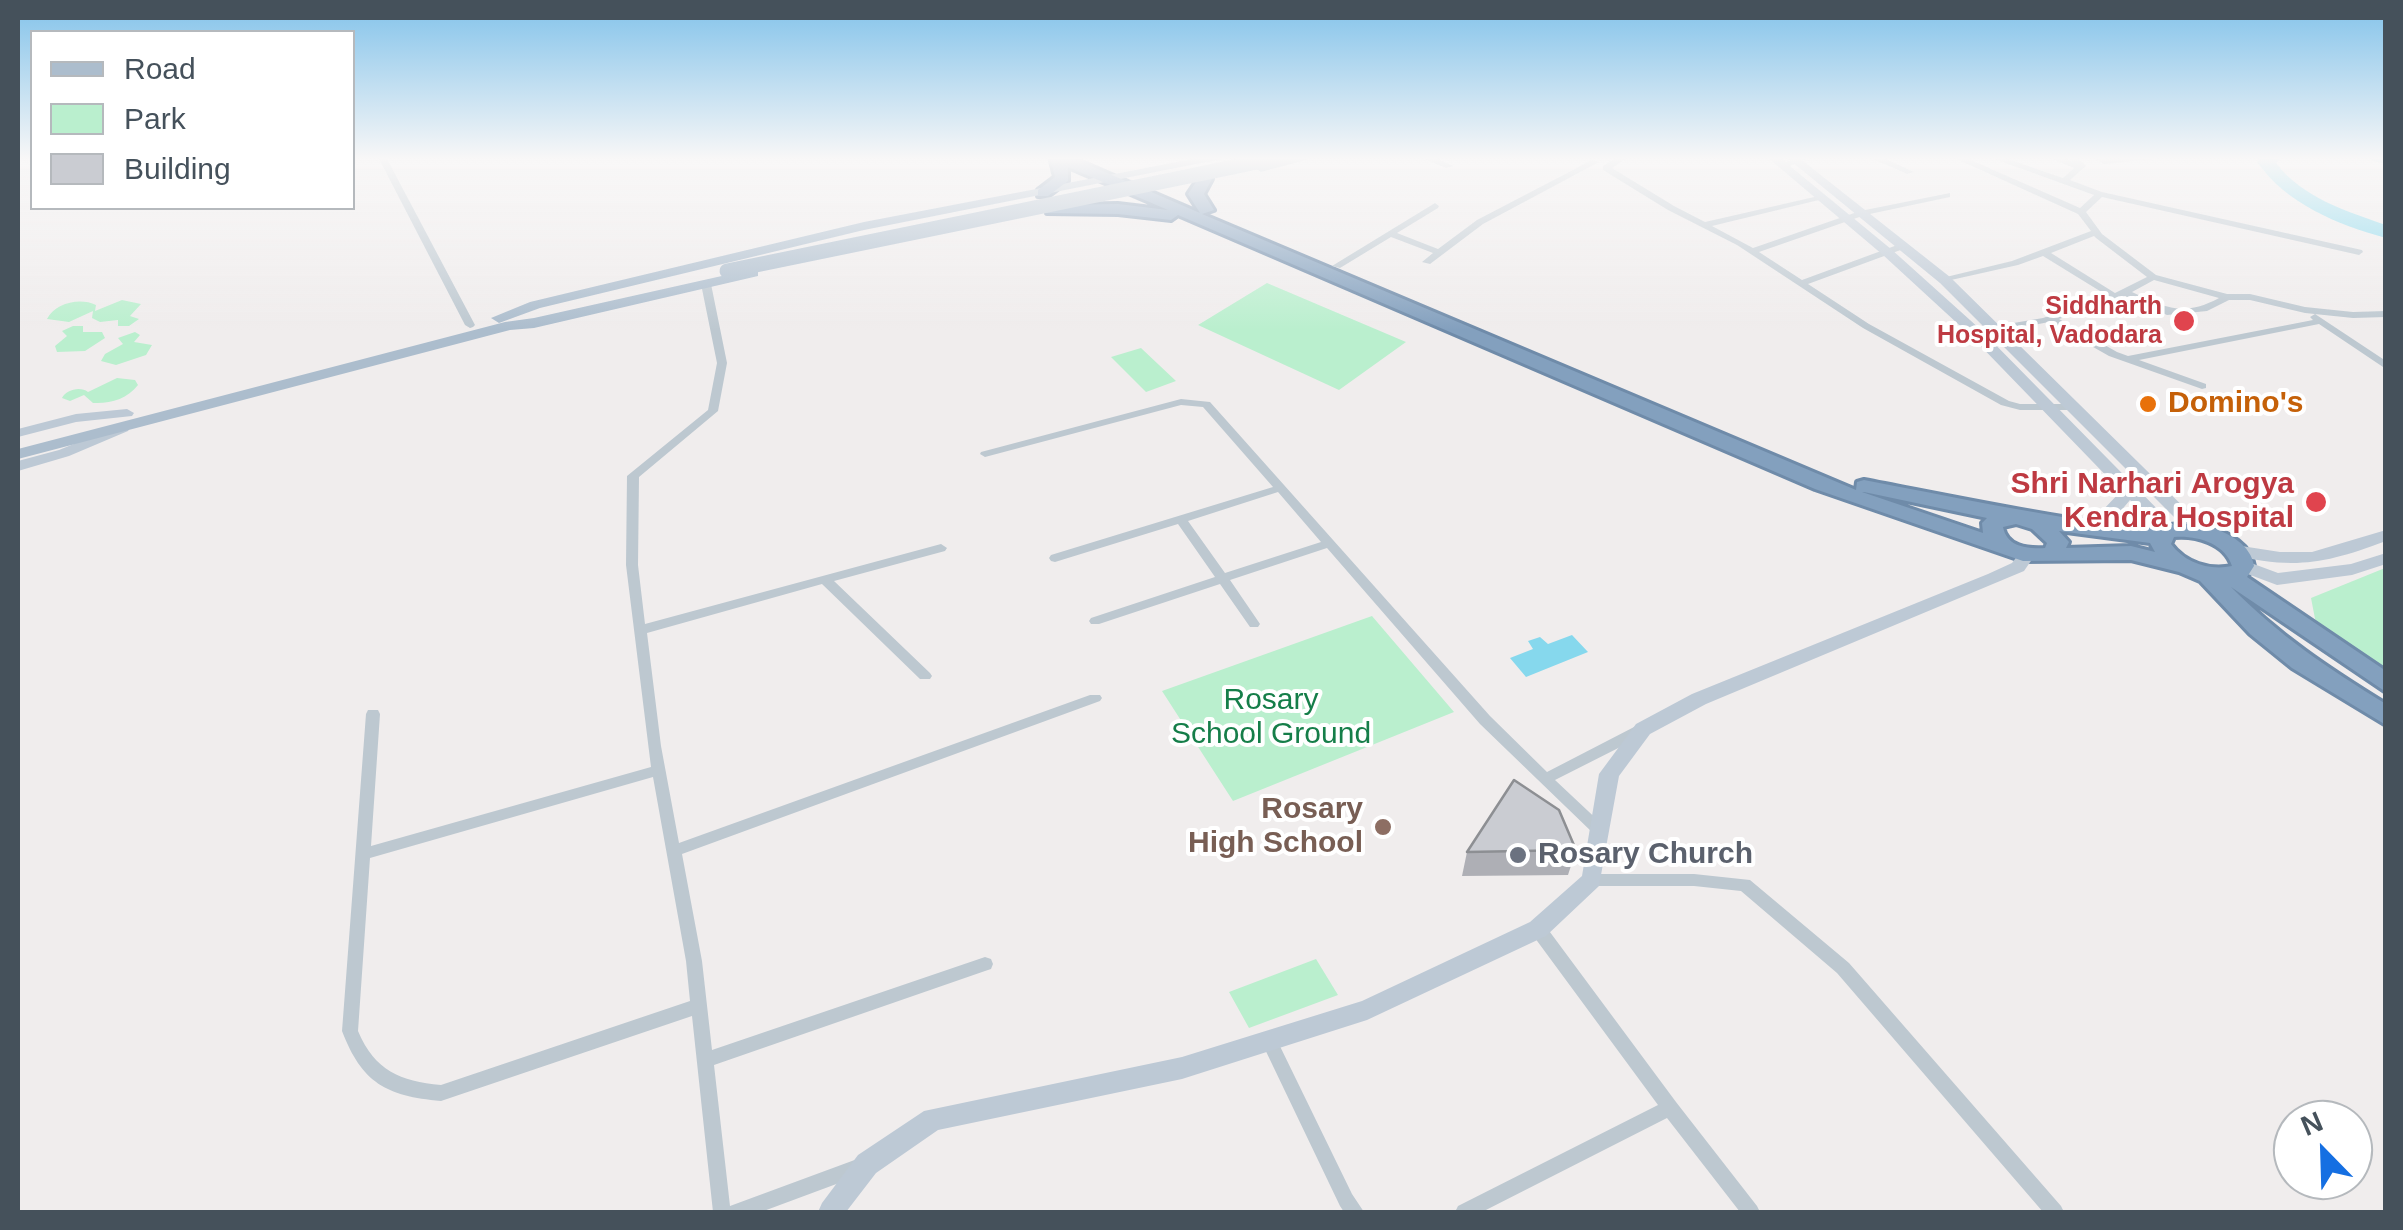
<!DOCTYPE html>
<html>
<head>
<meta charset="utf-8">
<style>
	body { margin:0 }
	#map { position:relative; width:2403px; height:1230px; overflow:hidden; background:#f0eded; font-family:Helvetica,sans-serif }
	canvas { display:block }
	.frame { position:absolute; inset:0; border:20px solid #45515b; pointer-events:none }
	.legend { position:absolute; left:30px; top:30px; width:325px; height:180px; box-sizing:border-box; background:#fff; border:2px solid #b5b9bd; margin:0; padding:12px 18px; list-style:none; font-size:30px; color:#45515b }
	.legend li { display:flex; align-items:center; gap:20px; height:50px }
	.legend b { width:50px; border:2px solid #b5b9bd }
	.north { position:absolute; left:2273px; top:1100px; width:100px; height:100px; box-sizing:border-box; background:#fff; border:2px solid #b5b9bd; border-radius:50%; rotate:337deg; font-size:28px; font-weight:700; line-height:40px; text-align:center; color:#45515b }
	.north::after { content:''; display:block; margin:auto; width:35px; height:45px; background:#156fe2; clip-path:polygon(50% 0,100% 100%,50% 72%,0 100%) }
</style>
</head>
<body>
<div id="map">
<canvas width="2403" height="1230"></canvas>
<div class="frame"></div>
<ul class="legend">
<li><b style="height:12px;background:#acbdcd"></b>Road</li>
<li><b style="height:28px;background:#baefce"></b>Park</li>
<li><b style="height:28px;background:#caccd2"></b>Building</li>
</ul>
<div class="north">N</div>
</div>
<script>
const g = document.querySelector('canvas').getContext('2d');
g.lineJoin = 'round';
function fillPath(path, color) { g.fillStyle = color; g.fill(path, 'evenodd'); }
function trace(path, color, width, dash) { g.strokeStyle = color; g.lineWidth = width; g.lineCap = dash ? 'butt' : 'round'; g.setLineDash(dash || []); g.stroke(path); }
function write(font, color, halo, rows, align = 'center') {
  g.font = font + ' Helvetica,sans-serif'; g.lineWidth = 8; g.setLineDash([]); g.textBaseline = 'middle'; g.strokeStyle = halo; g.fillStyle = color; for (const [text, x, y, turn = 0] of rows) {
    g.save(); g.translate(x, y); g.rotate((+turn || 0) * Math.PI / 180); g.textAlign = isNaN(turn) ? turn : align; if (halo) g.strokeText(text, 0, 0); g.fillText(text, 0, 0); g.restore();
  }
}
const green = new Path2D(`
	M 1267,283 L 1406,342 L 1339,390 L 1198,325 Z
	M 122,300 L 141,304 L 130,316 L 139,319 L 129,326 L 118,326 L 118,320 L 100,322 L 92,318 L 93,311 L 69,322 L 47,319 C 55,303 80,297 96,305 L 95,311 Z
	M 73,326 L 83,326 L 83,332 L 102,332 L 105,338 L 85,351 L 57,352 L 55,346 L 67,336 L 62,331 Z
	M 135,332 L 140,335 L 134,342 L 152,345 L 146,355 L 116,365 L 101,361 L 105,354 L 123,344 L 118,338 Z
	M 1141,348 L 1176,381 L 1146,392 L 1111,357 Z
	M 117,378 L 135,380 L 138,385 C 127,399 110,404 93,403 L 84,395 L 70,401 L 62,398 C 66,390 80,386 88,392 Z
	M 2385,568 L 2385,670 L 2317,629 L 2311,598 Z
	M 1372,616 L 1454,712 L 1233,801 L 1162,691 Z
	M 1316,959 L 1338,995 L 1249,1028 L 1229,992 Z`);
const water = new Path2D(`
	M 1572,635 L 1588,652 L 1526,677 L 1510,658 L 1533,649 L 1528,641 L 1540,637 L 1548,644 Z`);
const river = new Path2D(`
	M 2261,157 L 2282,157 L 2276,163 C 2303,198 2346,211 2386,225 L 2386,238 C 2336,224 2287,204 2257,162 Z
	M 2371,157 L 2386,157 L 2386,164 L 2373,161 Z`);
const street = new Path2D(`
	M 378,157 L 386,157 L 475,325 L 473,327 L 470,328 L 465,325 Z
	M 1420,157 L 1433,157 L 1453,166 L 1446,168 Z
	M 1618,157 L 1628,157 L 1612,168 L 1674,206 L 1705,222 L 1823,195 L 1823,199 L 1712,226 L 1753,248 L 1860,211 L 1950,193 L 1950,197 L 1865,215 L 1759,252 L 1802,280 L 1900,244 L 1906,244 L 1906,248 L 1808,284 L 1869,324 L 2009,401 L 2020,404 L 2075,404 L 2080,407 L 2075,410 L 2020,410 L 2001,405 L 1863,328 L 1737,245 L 1668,210 L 1603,170 L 1603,166 Z
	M 1798,157 L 1811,157 L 1785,168 L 1778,166 Z
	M 1869,157 L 1881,157 L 1914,172 L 1907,174 Z
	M 1952,157 L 1964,157 L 2080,208 L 2094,195 L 1989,157 L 2002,157 L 2063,178 L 2074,168 L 2048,157 L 2060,157 L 2073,162 L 2068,157 L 2077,157 L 2086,166 L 2070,180 L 2102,192 L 2362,250 L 2363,252 L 2359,255 L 2102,197 L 2086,212 L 2102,234 L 2156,275 L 2227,294 L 2250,294 L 2305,307 L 2353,312 L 2386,311 L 2386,317 L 2353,318 L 2305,313 L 2250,300 L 2229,300 L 2207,311 L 2167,315 L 2125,296 L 2120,300 L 2059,319 L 2117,352 L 2128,356 L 2313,320 L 2310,317 L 2315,314 L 2386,361 L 2386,369 L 2319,324 L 2139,360 L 2206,384 L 2206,388 L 2202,389 L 2109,356 L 2049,322 L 1998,332 L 1972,334 L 1972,330 L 2043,318 L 2108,296 L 2043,256 L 2018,265 L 1942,282 L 1942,278 L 2012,261 L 2091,231 L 2078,214 ZM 2094,236 L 2096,238 L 2147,277 L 2115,293 L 2051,253 ZM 2154,280 L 2219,298 C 2184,317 2166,308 2132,292 Z
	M 2093,157 L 2106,159 L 2171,157 L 2104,164 Z
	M 1592,160 L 1599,162 L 1483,224 L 1430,264 L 1422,262 L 1433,253 L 1391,237 L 1340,268 L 1332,266 L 1435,203 L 1439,206 L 1438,208 L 1397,233 L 1438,249 L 1477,220 Z
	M 706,281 L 711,284 L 727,363 L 718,411 L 639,477 L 638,565 L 645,624 L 941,544 L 947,548 L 945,551 L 834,581 L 930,673 L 932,676 L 930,679 L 920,679 L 822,584 L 647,633 L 661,746 L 679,843 L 1090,695 L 1100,695 L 1102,698 L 1100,701 L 682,854 L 702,961 L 712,1050 L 985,957 L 991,959 L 993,964 L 991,969 L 985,971 L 714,1065 L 730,1206 L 860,1158 L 866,1161 L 869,1167 L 866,1173 L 761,1212 L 713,1212 L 692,1016 L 441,1101 C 386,1096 362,1083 342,1031 L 366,714 L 368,710 L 378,710 L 380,714 L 371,846 L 651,767 L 626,565 L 627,476 L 708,410 L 717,363 L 701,284 ZM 653,777 L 686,961 L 690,1001 L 441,1085 C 400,1081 375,1071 358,1031 L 370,858 Z
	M 1181,399 L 1210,402 L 1490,716 L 1547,772 L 1636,726 L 1646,726 L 1648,730 L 1646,734 L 1555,780 L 1604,826 L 1606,830 L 1604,834 L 1599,836 L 1594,834 L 1480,724 L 1327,548 L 1230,580 L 1258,621 L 1260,624 L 1258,627 L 1250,627 L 1220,584 L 1099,624 L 1091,624 L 1089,621 L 1091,618 L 1215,577 L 1178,524 L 1055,562 L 1051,561 L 1049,558 L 1051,555 L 1273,487 L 1203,407 L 1181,405 L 985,457 L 980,454 L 981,452 ZM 1278,492 L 1321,542 L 1225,573 L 1188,521 Z
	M 1592,874 L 1694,874 L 1750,880 L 1849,963 L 2061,1206 L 2064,1212 L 2043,1212 L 1837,973 L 1741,891 L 1694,886 L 1592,886 L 1587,884 L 1584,880 L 1587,876 Z
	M 1538,922 L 1544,924 L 1676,1102 L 1757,1206 L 1760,1212 L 1740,1212 L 1667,1118 L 1482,1212 L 1455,1212 L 1458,1206 L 1658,1105 L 1532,934 L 1530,929 L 1532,924 Z
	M 1269,1033 L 1275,1036 L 1352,1194 L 1364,1212 L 1344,1212 L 1340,1206 L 1261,1041 L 1263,1036 Z`);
const secondary = new Path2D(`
	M 1767,157 L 1779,157 L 1891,249 L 1980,329 L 2175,527 L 2177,531 L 2175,535 L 2163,535 L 2130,500 L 2114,519 L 2074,531 L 2068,530 L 2066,526 L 2068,522 L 2102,511 L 2121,491 L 1970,335 L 1883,255 Z
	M 1786,157 L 1798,157 L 1950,277 L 2204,527 L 2206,531 L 2204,535 L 2192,535 L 1940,283 Z
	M 127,409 L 134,413 L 132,416 L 76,422 L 18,437 L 18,429 L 76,414 Z
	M 123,424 L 130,428 L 128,431 L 69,456 L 18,471 L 18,461 L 59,450 Z
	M 2386,530 L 2386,541 C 2325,564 2293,570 2229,554 L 2227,550 L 2235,545 L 2280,552 L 2312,552 Z
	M 2027,549 L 2035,555 L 2024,571 L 1706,704 L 1650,734 L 1619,776 L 1599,886 L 1546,936 L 1367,1020 L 1182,1079 L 938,1130 L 876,1173 L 846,1212 L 818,1212 L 822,1203 L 858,1155 L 924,1111 L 1182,1057 L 1362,1001 L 1530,922 L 1582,876 L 1599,774 L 1636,724 L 1692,694 L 1988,574 L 2012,563 L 2021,551 Z
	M 2386,553 L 2386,564 L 2352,575 L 2277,585 L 2237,570 L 2235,566 L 2243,560 L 2278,573 L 2351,564 Z`);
const primary = new Path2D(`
	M 1203,157 L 1231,157 L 864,230 L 540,308 L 499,323 L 491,318 L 530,302 L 864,222 Z
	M 1291,157 L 1316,157 L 1261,172 L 1255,168 Z
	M 753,269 L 758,270 L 758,276 L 534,328 L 510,330 L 18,459 L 18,449 L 505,322 L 534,318 Z`);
const highway = new Path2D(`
	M 1050,157 L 1070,157 L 1200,213 L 1188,194 L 1200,176 L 1210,176 L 1212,179 L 1204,194 L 1214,210 L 1202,214 L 1856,490 L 1857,482 L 1864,480 C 1953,497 2039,515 2129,527 C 2158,531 2179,518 2210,527 C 2229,533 2251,545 2254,566 L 2247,577 L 2386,671 L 2386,692 L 2231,587 C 2278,635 2329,669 2386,704 L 2386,725 L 2292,668 L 2250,634 L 2200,581 L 2179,572 L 2131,560 L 2023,561 L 1815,489 L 1178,215 L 1171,220 L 1118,214 L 1047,213 L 1047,207 L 1052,205 L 1118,204 L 1168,210 L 1068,167 L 1068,181 L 1048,196 L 1038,196 L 1038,190 L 1055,177 ZM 1862,492 L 1864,492 L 1987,518 L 1982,523 L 1983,533 ZM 2016,524 L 2032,529 L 2047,543 L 2045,548 C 2027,549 2007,547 2003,527 ZM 2059,531 L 2150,543 L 2155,552 L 2131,546 L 2066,548 L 2069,542 ZM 2174,537 C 2196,535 2225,543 2232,566 C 2210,571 2185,563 2171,544 Z`);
const primaryBridge = new Path2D(`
	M 727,271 L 1282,157`);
const wall = new Path2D(`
	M 1576,850 L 1568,875 L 1462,876 L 1467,852 Z`);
const building = new Path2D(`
	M 1514,780 L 1559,810 L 1576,850 L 1467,852 Z`);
const markers = [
	[2184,321,12,"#e0444e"],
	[2148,404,10,"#e8710a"],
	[2316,502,12,"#e0444e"],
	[1383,827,10,"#8d6e63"],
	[1518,855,10,"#6b7280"]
];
const farHealthnames = [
	["Siddharth",2162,307],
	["Hospital, Vadodara",2162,336]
];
const foodNames = [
	["Domino's",2168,404]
];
const healthNames = [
	["Shri Narhari Arogya",2294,485],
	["Kendra Hospital",2294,519]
];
const parkNames = [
	["Rosary",1271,701],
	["School Ground",1271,735]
];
const educationNames = [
	["Rosary",1363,810],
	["High School",1363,844]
];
const worshipNames = [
	["Rosary Church",1538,855]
];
fillPath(green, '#baefce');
fillPath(water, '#86d8ed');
fillPath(river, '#86d8ed');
trace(highway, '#6f8ba9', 6);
fillPath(street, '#bdc8d0');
fillPath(secondary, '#bdc9d5');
fillPath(primary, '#acbdcd');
fillPath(highway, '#83a0be');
trace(primaryBridge, '#acbdcd', 15);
fillPath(wall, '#aeafb5');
fillPath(building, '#caccd2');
trace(building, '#8d8f93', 2.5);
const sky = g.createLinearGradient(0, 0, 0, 330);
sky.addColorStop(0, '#81c2ea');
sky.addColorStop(0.48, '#f8f7f7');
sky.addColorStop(1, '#f8f7f700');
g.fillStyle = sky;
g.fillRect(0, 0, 2403, 330);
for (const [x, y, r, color] of markers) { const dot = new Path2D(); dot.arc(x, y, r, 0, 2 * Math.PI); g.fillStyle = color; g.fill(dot); trace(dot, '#fff', 4); }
write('bold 25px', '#be3a42', '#fff', farHealthnames, 'right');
write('bold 30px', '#c56008', '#fff', foodNames, 'left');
write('bold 30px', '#be3a42', '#fff', healthNames, 'right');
write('30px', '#157e49', '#fff', parkNames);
write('bold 30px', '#785e54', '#fff', educationNames, 'right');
write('bold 30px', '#5b616d', '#fff', worshipNames, 'left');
</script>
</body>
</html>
